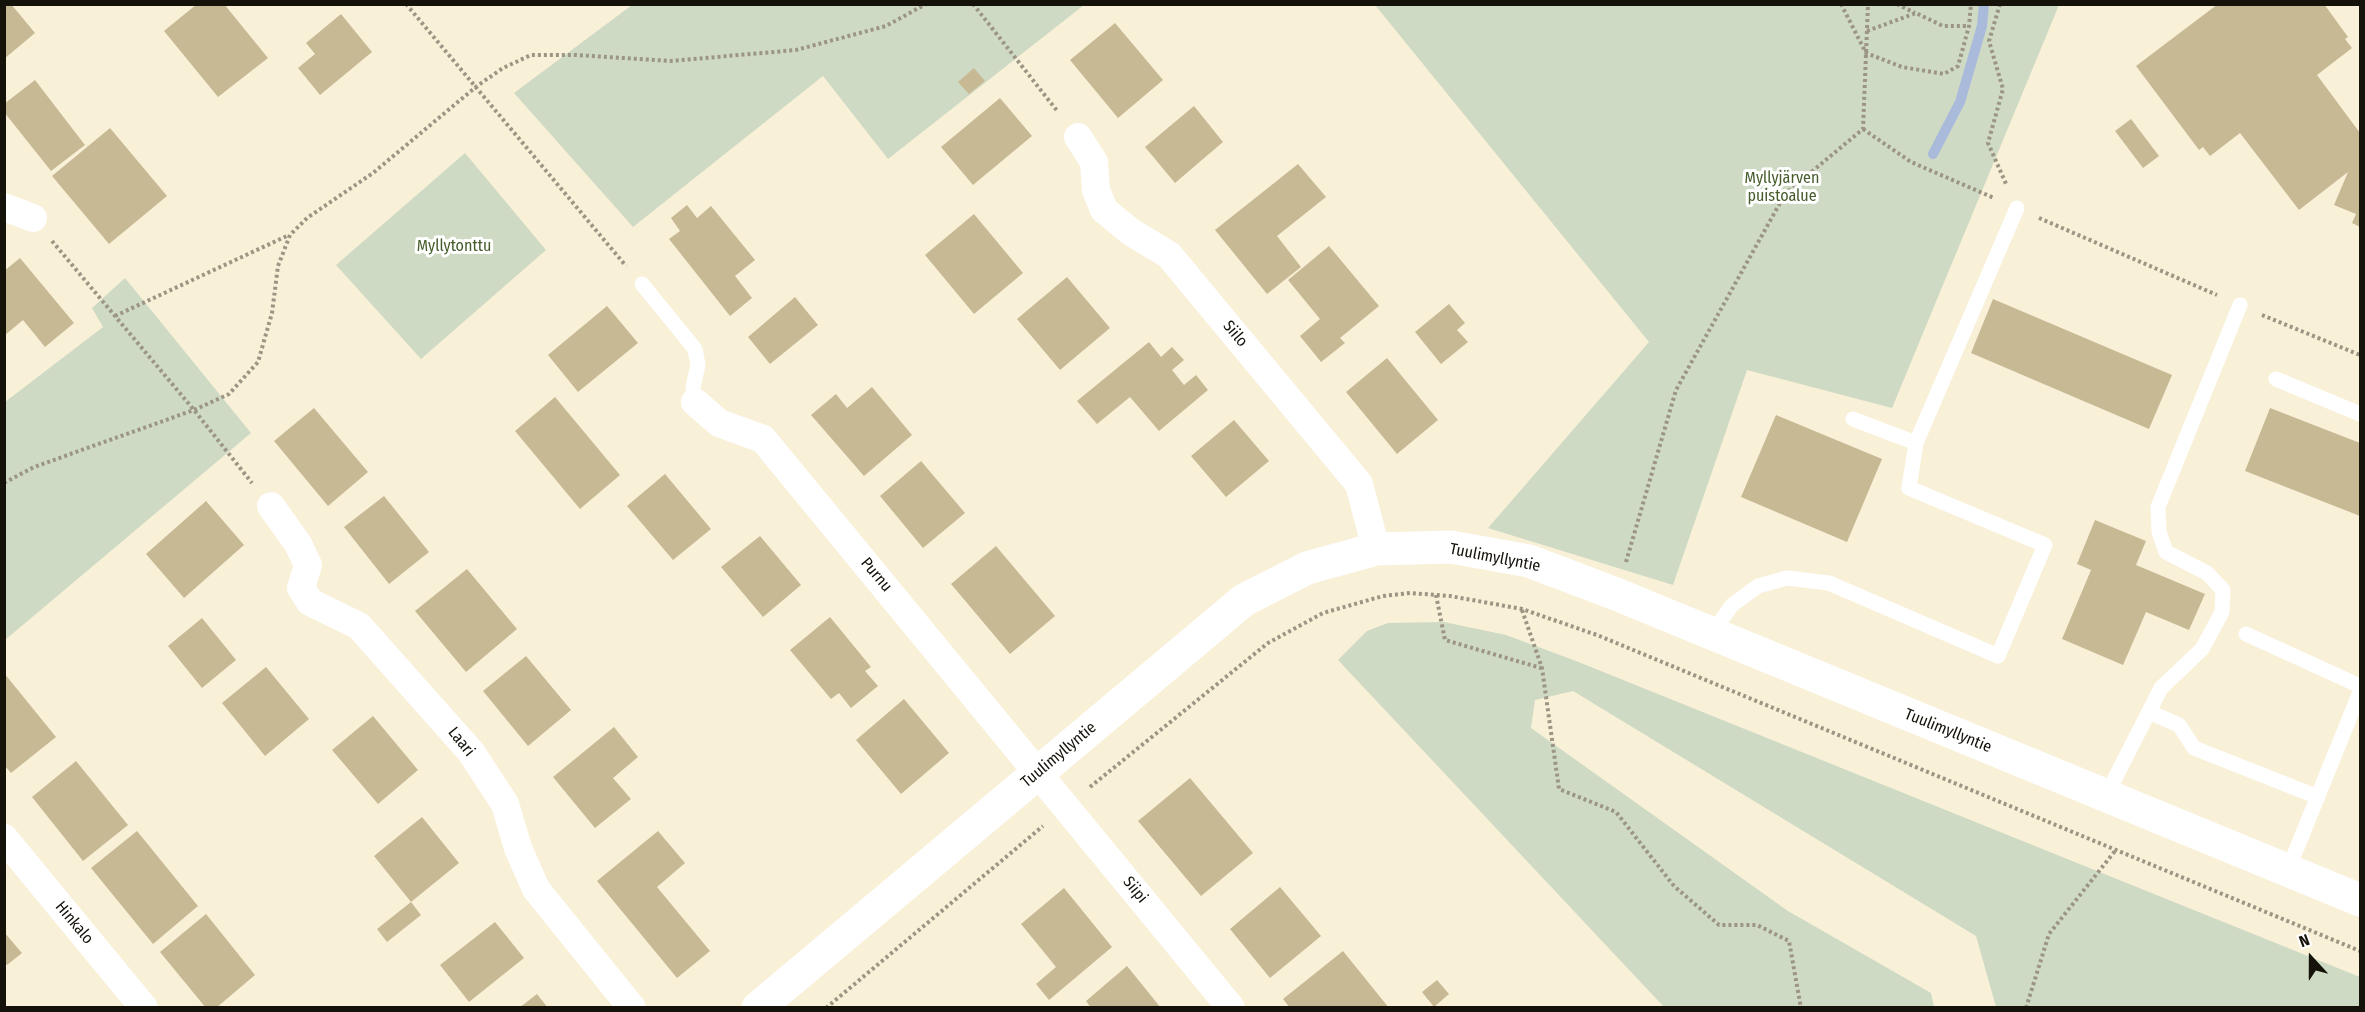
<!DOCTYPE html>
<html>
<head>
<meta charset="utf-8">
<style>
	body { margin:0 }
	#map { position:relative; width:2365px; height:1012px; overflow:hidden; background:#f9f0d8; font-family:"Fira Sans Condensed",sans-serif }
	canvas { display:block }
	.frame { position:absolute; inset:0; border:6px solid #15120a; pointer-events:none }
	.north { position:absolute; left:2281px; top:928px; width:60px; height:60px; -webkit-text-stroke:4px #fff; paint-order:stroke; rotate:339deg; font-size:16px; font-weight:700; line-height:24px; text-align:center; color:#15120a }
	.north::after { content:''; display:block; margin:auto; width:21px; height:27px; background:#15120a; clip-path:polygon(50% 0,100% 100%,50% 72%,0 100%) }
</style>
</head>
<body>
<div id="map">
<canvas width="2365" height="1012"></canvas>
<div class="frame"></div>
<div class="north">N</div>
</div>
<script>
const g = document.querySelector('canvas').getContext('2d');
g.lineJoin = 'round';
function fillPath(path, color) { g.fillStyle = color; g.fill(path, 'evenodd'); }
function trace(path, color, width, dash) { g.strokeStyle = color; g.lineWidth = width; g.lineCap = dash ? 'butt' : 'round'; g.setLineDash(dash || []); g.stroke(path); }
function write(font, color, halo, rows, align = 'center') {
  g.font = font + ' "Fira Sans Condensed",sans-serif'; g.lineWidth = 6; g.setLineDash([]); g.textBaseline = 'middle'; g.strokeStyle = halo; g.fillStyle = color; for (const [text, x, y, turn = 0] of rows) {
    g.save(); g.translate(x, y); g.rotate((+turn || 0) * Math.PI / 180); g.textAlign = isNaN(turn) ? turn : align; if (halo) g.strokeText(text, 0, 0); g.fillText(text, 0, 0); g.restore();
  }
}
const green = new Path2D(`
	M 632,5 L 1084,5 L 888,159 L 823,76 L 633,227 L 514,93 Z
	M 1375,5 L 2059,5 L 1892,408 L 1747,370 L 1673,585 L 1488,528 L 1649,342 Z
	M 465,153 L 546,250 L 421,359 L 336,265 Z
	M 125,278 L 251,433 L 5,640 L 5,402 L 103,327 L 92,308 Z
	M 1444,622 L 1506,635 L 1576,661 L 2360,977 L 2360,1007 L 1996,1007 L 1976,936 L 1573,691 L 1535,700 L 1531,728 L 1788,911 L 1931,993 L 1934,1007 L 1664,1007 L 1338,660 L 1367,631 L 1388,623 Z`);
const stream = new Path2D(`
	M 1933,154 L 1960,102 L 1982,26 L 1984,4`);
const building = new Path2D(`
	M 4,4 L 11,4 L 35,33 L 4,59 Z
	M 197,4 L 224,4 L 268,58 L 218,97 L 164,31 Z
	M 2218,4 L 2324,4 L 2348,37 L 2345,39 L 2352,48 L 2317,75 L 2360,133 L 2360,227 L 2352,223 L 2356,214 L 2334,205 L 2348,172 L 2299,210 L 2240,133 L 2210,156 L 2203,147 L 2199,150 L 2136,66 Z
	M 341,14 L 372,52 L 320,95 L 298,68 L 315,54 L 306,43 Z
	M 1115,23 L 1163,80 L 1118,118 L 1070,60 Z
	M 974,68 L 985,81 L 969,94 L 958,82 Z
	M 35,80 L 85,145 L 51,171 L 4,112 L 4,104 Z
	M 1000,98 L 1032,136 L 973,185 L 941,147 Z
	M 1194,106 L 1223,142 L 1175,183 L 1145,147 Z
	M 2131,119 L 2159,156 L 2143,168 L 2115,131 Z
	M 110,128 L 167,196 L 109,244 L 52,176 Z
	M 1298,164 L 1326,197 L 1277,236 L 1301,267 L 1267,294 L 1215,230 Z
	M 687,205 L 697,218 L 711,206 L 755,260 L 735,276 L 752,298 L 730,316 L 669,239 L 680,231 L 671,218 Z
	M 974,214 L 1023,273 L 974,314 L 925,255 Z
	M 1329,246 L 1379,306 L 1340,338 L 1345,343 L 1321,362 L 1300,336 L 1320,319 L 1288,280 Z
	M 20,258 L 74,323 L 45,347 L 23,320 L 4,336 L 4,271 Z
	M 1067,277 L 1110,328 L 1060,370 L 1017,319 Z
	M 795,297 L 818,325 L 770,364 L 748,337 Z
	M 1993,299 L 2172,375 L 2149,429 L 1971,353 Z
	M 1449,304 L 1465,323 L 1457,330 L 1468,342 L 1441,364 L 1415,332 Z
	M 607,306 L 638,343 L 578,392 L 548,355 Z
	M 1149,342 L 1161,357 L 1172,347 L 1184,360 L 1172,370 L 1184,385 L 1196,375 L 1208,390 L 1159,431 L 1130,397 L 1097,424 L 1077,401 Z
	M 1387,358 L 1438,420 L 1397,454 L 1346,392 Z
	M 872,387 L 912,435 L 864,476 L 811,415 L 836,394 L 847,408 Z
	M 555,397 L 620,475 L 580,509 L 515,431 Z
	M 314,408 L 368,472 L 328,506 L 274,441 Z
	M 2270,408 L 2360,443 L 2360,516 L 2245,471 Z
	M 1776,415 L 1882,459 L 1847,542 L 1741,497 Z
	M 1234,420 L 1269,461 L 1226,497 L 1191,456 Z
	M 921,461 L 965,513 L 923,548 L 880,496 Z
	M 665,474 L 711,529 L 673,560 L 627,506 Z
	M 384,496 L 429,552 L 389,584 L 344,527 Z
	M 206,501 L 244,545 L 184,598 L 146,554 Z
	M 2095,520 L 2146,541 L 2136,565 L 2205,594 L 2189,630 L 2146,612 L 2123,665 L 2062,639 L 2091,570 L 2077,564 Z
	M 760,536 L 801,585 L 763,617 L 721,567 Z
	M 996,546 L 1055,616 L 1010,654 L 951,584 Z
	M 467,569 L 517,629 L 466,672 L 415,611 Z
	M 830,617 L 871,667 L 865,671 L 878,686 L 851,708 L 839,693 L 831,699 L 790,650 Z
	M 202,618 L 236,660 L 202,688 L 168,646 Z
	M 526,656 L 571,710 L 528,746 L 483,691 Z
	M 266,667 L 309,719 L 265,756 L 222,703 Z
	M 4,673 L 56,737 L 11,773 L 4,765 Z
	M 904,699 L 949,753 L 901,794 L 856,740 Z
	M 373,716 L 418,770 L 378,804 L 332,750 Z
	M 614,727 L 638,757 L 613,778 L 631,799 L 595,828 L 553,777 Z
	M 76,761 L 128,825 L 83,861 L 32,797 Z
	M 1190,778 L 1253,853 L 1201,896 L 1138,821 Z
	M 422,817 L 459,863 L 411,902 L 374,856 Z
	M 137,831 L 198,906 L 153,944 L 91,868 Z
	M 658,831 L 685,863 L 657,887 L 710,951 L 677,978 L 597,881 Z
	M 1280,887 L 1321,936 L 1270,978 L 1230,929 Z
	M 1064,888 L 1112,947 L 1049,1000 L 1036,984 L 1056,967 L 1021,924 Z
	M 411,902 L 421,915 L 387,942 L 377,929 Z
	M 206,914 L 255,975 L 216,1008 L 206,1008 L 160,952 Z
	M 495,922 L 524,958 L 469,1002 L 440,965 Z
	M 4,932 L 22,953 L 7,965 L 4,962 Z
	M 1343,951 L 1389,1008 L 1290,1008 L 1283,999 Z
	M 1127,966 L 1161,1008 L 1091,1008 L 1086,1001 Z
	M 1437,980 L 1449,994 L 1434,1007 L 1422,992 Z
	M 537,994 L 548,1008 L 519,1008 Z`);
const path = new Path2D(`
	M 406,4 L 626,266
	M 973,4 L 1058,112
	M 1841,4 L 1866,53 L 1902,67 L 1944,74 L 1958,66 L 1969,26 L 1971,4
	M 1897,4 L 1915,13
	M 2000,4 L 1989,41 L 2003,89 L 1988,143 L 2007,186
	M 1867,31 L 1916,13 L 1943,26 L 1969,26
	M 1863,129 L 1911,162 L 1994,198
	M 2039,218 L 2217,295
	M 52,241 L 194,410 L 252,483
	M 2262,315 L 2360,355
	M 115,316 L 289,235
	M 4,483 L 34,467 L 194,410 L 229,394 L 258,362 L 272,313 L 278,266 L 290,235 L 307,218 L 373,173 L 477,86 L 503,68 L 531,55 L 576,55 L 671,61 L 796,50 L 886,26 L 926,4
	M 1626,562 L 1676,390 L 1785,194 L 1863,129 L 1868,4
	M 1436,595 L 1445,640 L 1541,668
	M 1522,610 L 1542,668 L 1559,789 L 1616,812 L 1674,886 L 1719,925 L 1757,925 L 1789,941 L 1801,1008
	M 1090,787 L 1268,643 L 1323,613 L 1383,596 L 1410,593 L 1450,596 L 1522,609 L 1597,635 L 2360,951
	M 826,1008 L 1043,826
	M 2026,1008 L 2049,934 L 2115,851`);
const lane = new Path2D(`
	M 642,284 L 695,349 L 698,365 L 693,387 L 695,402
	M 2276,379 L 2360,414
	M 1853,419 L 1916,443
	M 1712,633 L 1732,605 L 1758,586 L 1787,578 L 1829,583 L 1998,656 L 2045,545 L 1909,488 L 1916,443 L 2017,208
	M 2246,634 L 2360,686
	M 2149,712 L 2179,725 L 2194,748 L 2318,797
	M 2106,796 L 2161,688 L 2202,649 L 2222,612 L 2223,590 L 2207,573 L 2166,552 L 2159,532 L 2158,507 L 2240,305
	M 2288,870 L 2360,692`);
const street = new Path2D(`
	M 1078,137 L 1094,162 L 1096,190 L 1104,210 L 1131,232 L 1169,255 L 1359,484 L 1376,549
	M 4,207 L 33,218
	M 695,402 L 719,423 L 763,439 L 1231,1008
	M 271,506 L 298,544 L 308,565 L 301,588 L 310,602 L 359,626 L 471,752 L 505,804 L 518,848 L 536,889 L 632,1008
	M 4,838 L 144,1008`);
const secondary = new Path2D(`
	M 758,1008 L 1244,600 L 1307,568 L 1376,549 L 1451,547 L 1529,561 L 1616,594 L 2360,900`);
const parkNames = [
	["Myllyjärven",1782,179],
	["puistoalue",1782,197],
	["Myllytonttu",454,247]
];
const streetNames = [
	["Siilo",1235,334,50],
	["Tuulimyllyntie",1495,558,11],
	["Purnu",876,575,50],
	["Tuulimyllyntie",1948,731,22],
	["Laari",461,742,51],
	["Tuulimyllyntie",1059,755,-40],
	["Siipi",1135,890,51],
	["Hinkalo",74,923,50]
];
fillPath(green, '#cedac4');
trace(stream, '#a9badb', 10);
fillPath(building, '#c8b995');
trace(path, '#9c9584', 4, [3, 3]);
trace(lane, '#fff', 15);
trace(street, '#fff', 28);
trace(secondary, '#fff', 33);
write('16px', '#465d2b', '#fff', parkNames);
write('16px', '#15120a', '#fff', streetNames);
</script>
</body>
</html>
